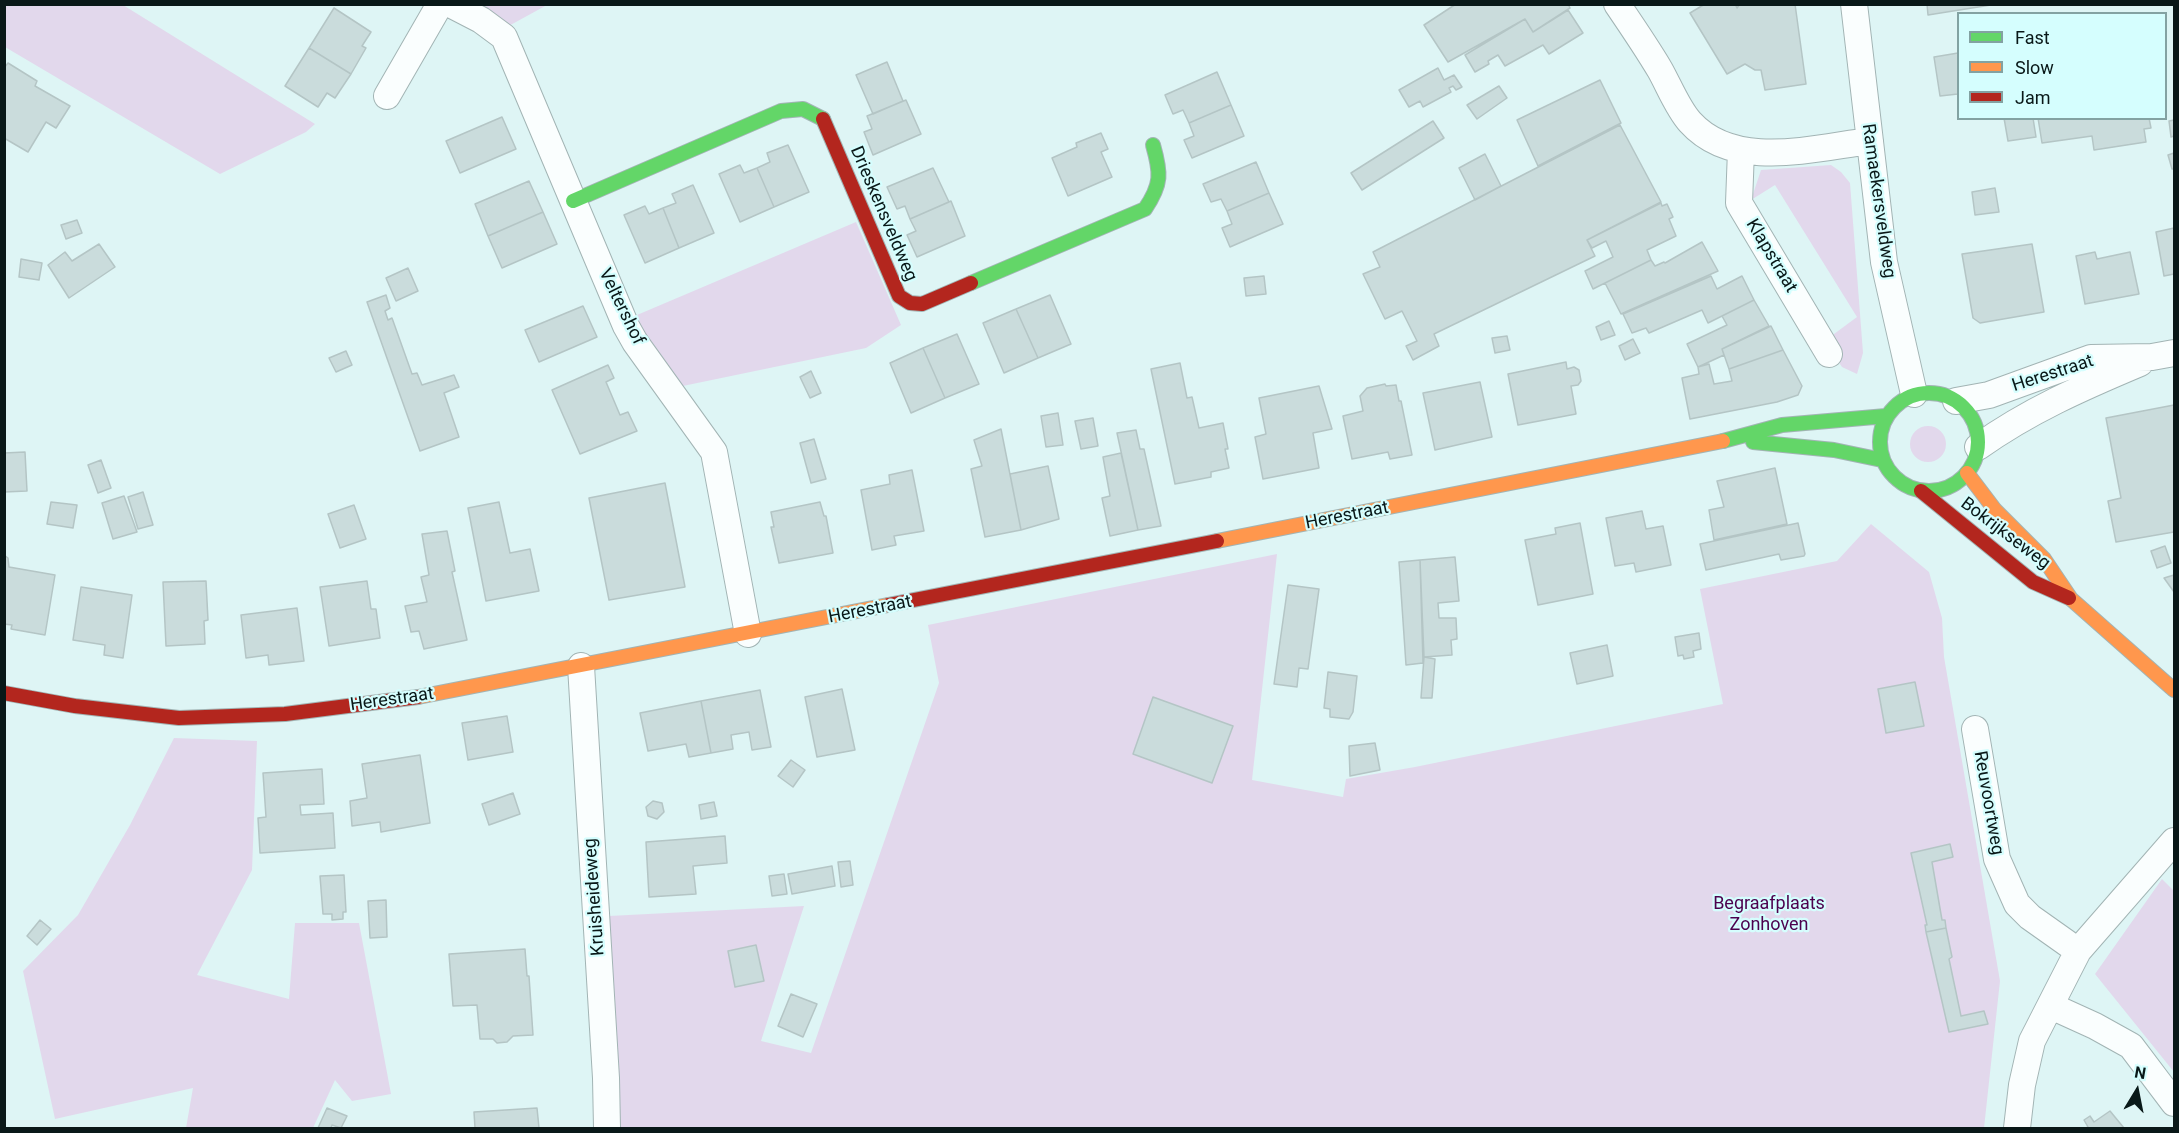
<!DOCTYPE html>
<html>
<head>
<meta charset="utf-8">
<style>
	body { margin:0 }
	#map { position:relative; width:2179px; height:1133px; overflow:hidden; background:#def5f5; font-family:Roboto,sans-serif }
	canvas { display:block }
	.frame { position:absolute; inset:0; border:6px solid #091818; pointer-events:none }
	.legend { position:absolute; left:1957px; top:12px; width:210px; height:108px; box-sizing:border-box; background:#d5fefe; border:2px solid #83a2a2; margin:0; padding:8px 10px; list-style:none; font-size:18px; color:#091818 }
	.legend li { display:flex; align-items:center; gap:12px; height:30px }
	.legend b { width:30px; border:2px solid #83a2a2 }
	.north { position:absolute; left:2107px; top:1061px; width:60px; height:60px; -webkit-text-stroke:4px #d5fefe; paint-order:stroke; rotate:10deg; font-size:16px; font-weight:700; line-height:24px; text-align:center; color:#091818 }
	.north::after { content:''; display:block; margin:auto; width:21px; height:27px; background:#091818; clip-path:polygon(50% 0,100% 100%,50% 72%,0 100%) }
</style>
</head>
<body>
<div id="map">
<canvas width="2179" height="1133"></canvas>
<div class="frame"></div>
<ul class="legend">
<li><b style="height:8px;background:#63d668"></b>Fast</li>
<li><b style="height:8px;background:#ff974d"></b>Slow</li>
<li><b style="height:8px;background:#b3261e"></b>Jam</li>
</ul>
<div class="north">N</div>
</div>
<script>
const g = document.querySelector('canvas').getContext('2d');
g.lineJoin = 'round';
function fillPath(path, color) { g.fillStyle = color; g.fill(path, 'evenodd'); }
function trace(path, color, width, dash) { g.strokeStyle = color; g.lineWidth = width; g.lineCap = dash ? 'butt' : 'round'; g.setLineDash(dash || []); g.stroke(path); }
function write(font, color, halo, rows, align = 'center') {
  g.font = font + ' Roboto,sans-serif'; g.lineWidth = 4.5; g.setLineDash([]); g.textBaseline = 'middle'; g.strokeStyle = halo; g.fillStyle = color; for (const [text, x, y, turn = 0] of rows) {
    g.save(); g.translate(x, y); g.rotate((+turn || 0) * Math.PI / 180); g.textAlign = isNaN(turn) ? turn : align; if (halo) g.strokeText(text, 0, 0); g.fillText(text, 0, 0); g.restore();
  }
}
const green = new Path2D(`
	M 5,4 L 123,5 L 315,124 L 306,132 L 220,174 L 5,47 Z
	M 474,5 L 547,5 L 505,28 Z
	M 1831,165 L 1841,172 L 1850,183 L 1863,353 L 1857,374 L 1842,367 L 1831,351 L 1834,334 L 1857,317 L 1775,185 L 1751,200 L 1761,170 Z
	M 856,222 L 901,325 L 866,348 L 678,387 L 648,348 L 637,315 Z
	M1910 444a18 18 0 1 1 36 0a18 18 0 1 1-36 0Z
	M 1871,524 L 1929,572 L 1942,618 L 1944,657 L 2000,981 L 1984,1128 L 616,1128 L 609,916 L 804,906 L 761,1041 L 811,1053 L 939,683 L 928,625 L 1277,554 L 1252,780 L 1343,797 L 1346,779 L 1415,767 L 1723,704 L 1700,589 L 1837,561 Z
	M 174,738 L 257,741 L 252,870 L 197,975 L 289,999 L 295,923 L 359,923 L 391,1094 L 352,1101 L 335,1080 L 313,1128 L 186,1128 L 193,1088 L 55,1119 L 23,971 L 78,915 L 130,825 Z
	M 2162,879 L 2174,891 L 2174,1072 L 2095,974 Z`);
const building = new Path2D(`
	M 1456,4 L 1568,4 L 1570,8 L 1533,32 L 1525,19 L 1448,62 L 1424,25 Z
	M 1705,4 L 1735,4 L 1737,8 L 1740,4 L 1795,4 L 1806,84 L 1765,90 L 1761,70 L 1755,70 L 1745,64 L 1727,74 L 1690,13 Z
	M 1927,4 L 1997,4 L 1928,15 Z
	M 334,8 L 371,32 L 362,46 L 366,48 L 351,74 L 309,48 Z
	M 1568,10 L 1583,33 L 1549,54 L 1543,45 L 1505,66 L 1498,55 L 1488,61 L 1489,64 L 1475,72 L 1465,55 L 1525,19 L 1533,32 Z
	M 309,48 L 351,74 L 335,98 L 327,93 L 318,107 L 285,86 Z
	M 1958,53 L 1958,94 L 1940,96 L 1934,57 Z
	M 887,62 L 903,101 L 873,114 L 856,75 Z
	M 8,63 L 37,81 L 35,86 L 70,106 L 56,128 L 46,122 L 28,152 L 4,138 L 4,68 Z
	M 1438,68 L 1444,80 L 1454,75 L 1462,87 L 1456,90 L 1453,86 L 1449,88 L 1451,92 L 1423,107 L 1420,101 L 1409,107 L 1399,90 Z
	M 1217,72 L 1231,105 L 1189,123 L 1183,110 L 1173,114 L 1165,95 Z
	M 1600,80 L 1621,123 L 1538,166 L 1517,120 Z
	M 1499,86 L 1507,98 L 1477,119 L 1467,105 Z
	M 906,100 L 921,134 L 873,155 L 864,132 L 872,129 L 867,116 Z
	M 1231,105 L 1244,136 L 1192,158 L 1184,140 L 1194,136 L 1189,123 Z
	M 502,117 L 516,149 L 460,173 L 446,141 Z
	M 2004,118 L 2033,118 L 2036,137 L 2008,141 Z
	M 2038,118 L 2149,118 L 2151,128 L 2144,129 L 2146,142 L 2094,150 L 2092,136 L 2042,143 Z
	M 2174,120 L 2174,136 L 2171,137 L 2169,121 Z
	M 1433,121 L 1444,138 L 1362,190 L 1351,173 Z
	M 1620,125 L 1661,202 L 1587,240 L 1595,256 L 1434,334 L 1439,346 L 1413,360 L 1406,346 L 1417,341 L 1402,311 L 1385,319 L 1363,274 L 1380,267 L 1373,252 Z
	M 1101,133 L 1108,149 L 1101,152 L 1112,177 L 1068,196 L 1052,158 L 1077,147 L 1076,143 Z
	M 788,145 L 809,192 L 774,207 L 757,168 L 770,162 L 767,153 Z
	M 2174,153 L 2174,169 L 2172,169 L 2168,155 Z
	M 1485,154 L 1501,186 L 1475,200 L 1459,168 Z
	M 1256,162 L 1269,193 L 1227,211 L 1221,199 L 1211,202 L 1203,184 Z
	M 740,165 L 744,173 L 757,168 L 774,207 L 740,222 L 719,174 Z
	M 933,168 L 949,202 L 910,219 L 905,206 L 897,209 L 887,187 Z
	M 529,181 L 543,212 L 488,236 L 475,204 Z
	M 693,185 L 714,233 L 679,248 L 663,208 L 676,203 L 672,194 Z
	M 1995,188 L 1999,212 L 1975,215 L 1972,192 Z
	M 1269,193 L 1283,224 L 1230,247 L 1222,228 L 1232,224 L 1227,211 Z
	M 951,201 L 965,236 L 917,257 L 907,235 L 916,231 L 910,219 Z
	M 1661,203 L 1662,206 L 1667,204 L 1673,217 L 1669,219 L 1676,236 L 1647,250 L 1651,260 L 1593,289 L 1585,271 L 1613,257 L 1606,241 L 1592,248 L 1587,240 Z
	M 645,206 L 649,214 L 663,208 L 679,248 L 645,263 L 624,215 Z
	M 543,212 L 557,244 L 502,268 L 488,236 Z
	M 77,220 L 82,233 L 66,239 L 61,225 Z
	M 2174,228 L 2174,274 L 2164,276 L 2156,232 Z
	M 1702,242 L 1718,271 L 1621,314 L 1605,283 L 1651,260 L 1655,266 L 1664,262 L 1665,263 Z
	M 99,244 L 115,267 L 69,298 L 48,265 L 65,252 L 72,261 Z
	M 2032,244 L 2044,312 L 1980,323 L 1973,318 L 1962,254 Z
	M 2095,252 L 2097,259 L 2130,252 L 2139,294 L 2085,304 L 2076,256 Z
	M 21,259 L 42,263 L 39,280 L 19,277 Z
	M 408,268 L 418,291 L 396,301 L 386,278 Z
	M 1264,276 L 1266,294 L 1246,296 L 1244,278 Z
	M 1711,276 L 1717,289 L 1742,276 L 1754,300 L 1708,323 L 1702,310 L 1649,333 L 1646,328 L 1632,333 L 1623,314 Z
	M 386,295 L 390,308 L 385,311 L 388,320 L 392,318 L 412,374 L 417,373 L 422,385 L 454,375 L 459,387 L 444,393 L 459,437 L 420,451 L 367,302 Z
	M 1050,295 L 1071,344 L 1038,358 L 1016,309 Z
	M 1754,300 L 1769,326 L 1722,349 L 1724,355 L 1698,367 L 1687,344 L 1727,325 L 1722,316 Z
	M 583,306 L 597,337 L 539,362 L 525,330 Z
	M 1016,309 L 1038,358 L 1004,373 L 983,323 Z
	M 1609,321 L 1615,335 L 1601,340 L 1596,327 Z
	M 1771,326 L 1783,350 L 1729,369 L 1722,349 Z
	M 957,334 L 979,384 L 945,398 L 923,348 Z
	M 1507,336 L 1510,350 L 1495,353 L 1492,338 Z
	M 1633,339 L 1640,353 L 1625,360 L 1619,346 Z
	M 923,348 L 945,398 L 911,413 L 890,363 Z
	M 1783,350 L 1802,386 L 1798,395 L 1777,402 L 1690,419 L 1682,378 L 1699,374 L 1698,367 L 1709,364 L 1714,384 L 1732,381 L 1729,369 Z
	M 346,351 L 352,365 L 336,372 L 329,358 Z
	M 1566,362 L 1567,369 L 1574,367 L 1579,370 L 1581,381 L 1578,385 L 1571,386 L 1576,414 L 1518,425 L 1508,374 Z
	M 1180,363 L 1187,398 L 1192,397 L 1199,428 L 1223,423 L 1228,449 L 1225,449 L 1229,468 L 1211,472 L 1211,477 L 1175,484 L 1151,369 Z
	M 608,365 L 614,378 L 606,382 L 620,415 L 628,412 L 637,431 L 580,454 L 552,390 Z
	M 811,371 L 821,393 L 810,398 L 800,377 Z
	M 1480,382 L 1492,437 L 1435,450 L 1423,393 Z
	M 1385,384 L 1386,386 L 1396,385 L 1399,401 L 1401,401 L 1412,455 L 1390,459 L 1388,452 L 1352,459 L 1343,416 L 1363,411 L 1360,396 L 1367,388 Z
	M 1319,386 L 1332,429 L 1313,433 L 1319,468 L 1263,479 L 1255,437 L 1266,434 L 1259,398 Z
	M 2174,405 L 2174,532 L 2116,542 L 2108,501 L 2121,498 L 2106,418 Z
	M 1058,413 L 1063,445 L 1046,447 L 1041,416 Z
	M 1093,418 L 1098,446 L 1081,449 L 1075,421 Z
	M 1001,429 L 1021,530 L 985,537 L 971,469 L 982,466 L 974,440 Z
	M 1136,430 L 1140,449 L 1144,449 L 1161,526 L 1138,530 L 1117,433 Z
	M 814,439 L 826,479 L 811,483 L 800,443 Z
	M 25,452 L 27,491 L 4,492 L 4,453 Z
	M 1121,453 L 1138,530 L 1110,536 L 1102,498 L 1110,496 L 1103,457 Z
	M 101,460 L 111,488 L 98,493 L 88,465 Z
	M 1048,466 L 1059,519 L 1021,530 L 1010,474 Z
	M 1775,468 L 1787,524 L 1714,540 L 1709,510 L 1724,507 L 1717,481 Z
	M 912,470 L 924,531 L 894,536 L 896,545 L 872,550 L 861,490 L 890,484 L 889,475 Z
	M 665,483 L 685,587 L 609,600 L 589,498 Z
	M 143,492 L 153,525 L 138,529 L 128,497 Z
	M 124,496 L 137,532 L 113,539 L 102,503 Z
	M 51,502 L 77,505 L 73,528 L 47,524 Z
	M 499,502 L 510,553 L 530,549 L 539,591 L 486,601 L 468,508 Z
	M 820,502 L 824,516 L 826,516 L 833,553 L 779,563 L 771,527 L 774,527 L 771,512 Z
	M 354,505 L 366,539 L 340,548 L 328,514 Z
	M 1642,511 L 1646,529 L 1663,526 L 1671,565 L 1636,572 L 1634,563 L 1615,566 L 1606,518 Z
	M 1580,523 L 1593,594 L 1538,605 L 1525,540 L 1556,534 L 1555,528 Z
	M 1798,523 L 1805,554 L 1804,556 L 1781,560 L 1779,554 L 1706,570 L 1700,544 Z
	M 447,531 L 455,571 L 452,572 L 467,640 L 424,649 L 419,631 L 411,632 L 405,606 L 427,602 L 421,577 L 429,575 L 422,534 Z
	M 2165,546 L 2171,563 L 2157,568 L 2151,551 Z
	M 4,555 L 8,558 L 9,567 L 55,575 L 45,635 L 11,629 L 12,625 L 4,624 Z
	M 1455,557 L 1459,601 L 1438,603 L 1439,618 L 1456,618 L 1457,639 L 1451,640 L 1452,655 L 1424,657 L 1420,560 Z
	M 1420,560 L 1423,663 L 1406,665 L 1399,562 Z
	M 2174,575 L 2174,592 L 2164,578 Z
	M 206,581 L 208,620 L 204,621 L 205,644 L 166,646 L 163,582 Z
	M 367,581 L 371,609 L 376,609 L 380,638 L 329,646 L 320,587 Z
	M 1288,585 L 1319,589 L 1308,669 L 1299,668 L 1297,687 L 1274,684 Z
	M 81,587 L 132,595 L 123,658 L 104,655 L 105,645 L 73,640 Z
	M 297,608 L 304,661 L 269,665 L 268,655 L 246,658 L 241,615 Z
	M 1699,633 L 1701,649 L 1693,651 L 1694,657 L 1684,659 L 1683,655 L 1678,656 L 1675,637 Z
	M 1607,645 L 1613,676 L 1577,684 L 1570,653 Z
	M 1424,657 L 1435,659 L 1432,698 L 1421,698 Z
	M 1328,672 L 1357,676 L 1353,712 L 1349,719 L 1330,717 L 1330,709 L 1324,708 Z
	M 1915,682 L 1924,726 L 1886,733 L 1878,689 Z
	M 842,689 L 855,750 L 817,757 L 805,697 Z
	M 760,690 L 771,747 L 752,750 L 749,732 L 731,735 L 733,749 L 711,753 L 701,701 Z
	M 1153,697 L 1233,726 L 1212,783 L 1133,754 Z
	M 701,701 L 711,753 L 689,757 L 686,744 L 648,751 L 640,713 Z
	M 507,716 L 513,752 L 468,760 L 462,723 Z
	M 1375,743 L 1380,770 L 1350,776 L 1349,746 Z
	M 420,755 L 430,823 L 381,832 L 380,822 L 352,826 L 350,801 L 367,798 L 362,764 Z
	M 791,760 L 805,770 L 793,787 L 778,776 Z
	M 322,769 L 324,804 L 300,805 L 301,815 L 333,813 L 335,848 L 260,853 L 258,818 L 266,817 L 263,773 Z
	M 513,793 L 520,814 L 489,825 L 482,804 Z
	M 653,801 L 662,803 L 664,812 L 657,819 L 648,816 L 646,807 Z
	M 714,802 L 717,816 L 701,819 L 699,805 Z
	M 725,836 L 727,863 L 693,866 L 696,894 L 649,897 L 646,842 Z
	M 1950,844 L 1953,857 L 1932,862 L 1942,920 L 1945,920 L 1946,928 L 1926,932 L 1925,925 L 1927,925 L 1911,853 Z
	M 850,861 L 853,885 L 841,887 L 838,862 Z
	M 832,866 L 835,886 L 792,894 L 788,874 Z
	M 784,874 L 787,894 L 772,896 L 769,876 Z
	M 344,875 L 346,912 L 343,912 L 343,919 L 332,920 L 332,914 L 323,914 L 320,876 Z
	M 386,900 L 387,937 L 370,938 L 368,901 Z
	M 40,920 L 51,929 L 37,945 L 27,936 Z
	M 1946,928 L 1952,957 L 1949,959 L 1961,1016 L 1984,1011 L 1988,1024 L 1949,1032 L 1926,932 Z
	M 756,945 L 764,981 L 735,987 L 728,951 Z
	M 525,949 L 527,976 L 529,976 L 533,1035 L 513,1036 L 507,1042 L 497,1043 L 493,1039 L 480,1039 L 477,1005 L 453,1006 L 449,954 Z
	M 791,994 L 817,1004 L 803,1037 L 778,1026 Z
	M 327,1108 L 347,1116 L 341,1128 L 332,1125 L 331,1128 L 318,1128 Z
	M 537,1108 L 539,1128 L 475,1128 L 474,1112 Z
	M 2110,1111 L 2124,1128 L 2086,1128 L 2088,1127 L 2084,1120 L 2090,1116 L 2094,1122 Z`);
const street = new Path2D(`
	M 450,4 L 481,20 L 504,37 L 626,326 L 635,342 L 714,452 L 748,634
	M 1617,4 C 1632,26 1647,48 1660,70 C 1669,86 1678,109 1690,122 C 1734,171 1813,148 1870,141
	M 1854,4 L 1884,262 L 1914,394
	M 387,96 L 440,4
	M 1741,150 L 1739,203 L 1829,354
	M 1956,401 L 1989,395 L 2091,358 L 2152,357 L 2174,353
	M 1978,447 C 2028,411 2083,387 2140,363
	M 581,666 L 606,1078 L 607,1128
	M 1975,729 L 1997,859 L 2017,904 L 2030,917 L 2078,951
	M 2051,1006 L 2095,1026 L 2131,1046 L 2174,1103
	M 2017,1128 L 2022,1085 L 2032,1041 L 2078,951 L 2174,841`);
const fast = new Path2D(`
	M 573,201 L 781,111 L 803,109 L 823,119
	M 971,283 L 1145,209 C 1162,184 1161,173 1153,145
	M1880 442a49 49 0 1 1 98 0a49 49 0 1 1-98 0Z
	M 1723,441 L 1782,425 L 1886,416
	M 1753,442 L 1834,450 L 1882,460`);
const slow = new Path2D(`
	M 1967,473 L 1995,510 L 2044,559 L 2071,599 L 2174,690
	M 1217,541 L 1723,441
	M 418,697 L 888,605`);
const jam = new Path2D(`
	M 823,119 L 899,296 L 910,303 L 922,304 L 971,283
	M 1921,491 L 2033,582 L 2069,598
	M 888,605 L 1217,541
	M 4,693 L 75,706 L 179,718 L 285,714 L 418,697`);
const streetNames = [
	["Ramaekersveldweg",1878,201,82],
	["Drieskensveldweg",883,214,67],
	["Klapstraat",1771,256,59],
	["Veltershof",621,307,64],
	["Herestraat",2053,374,-18],
	["Herestraat",1347,516,-11],
	["Bokrijkseweg",2005,534,37],
	["Herestraat",870,610,-11],
	["Herestraat",392,700,-8],
	["Reuvoortweg",1988,803,80],
	["Kruisheideweg",595,897,-94]
];
const parkNames = [
	["Begraafplaats",1769,904],
	["Zonhoven",1769,925]
];
fillPath(green, '#e2d8ec');
fillPath(building, '#cadcdc');
trace(building, '#b4c5c5', 1.5);
trace(street, '#a2b4b4', 28);
trace(fast, '#a2b4b4', 16);
trace(slow, '#a2b4b4', 16);
trace(jam, '#a2b4b4', 16);
trace(street, '#fafefe', 26);
trace(fast, '#63d668', 14);
trace(slow, '#ff974d', 14);
trace(jam, '#b3261e', 14);
write('18px', '#091818', '#d5fefe', streetNames);
write('18px', '#4c014e', '#d5fefe', parkNames);
</script>
</body>
</html>
